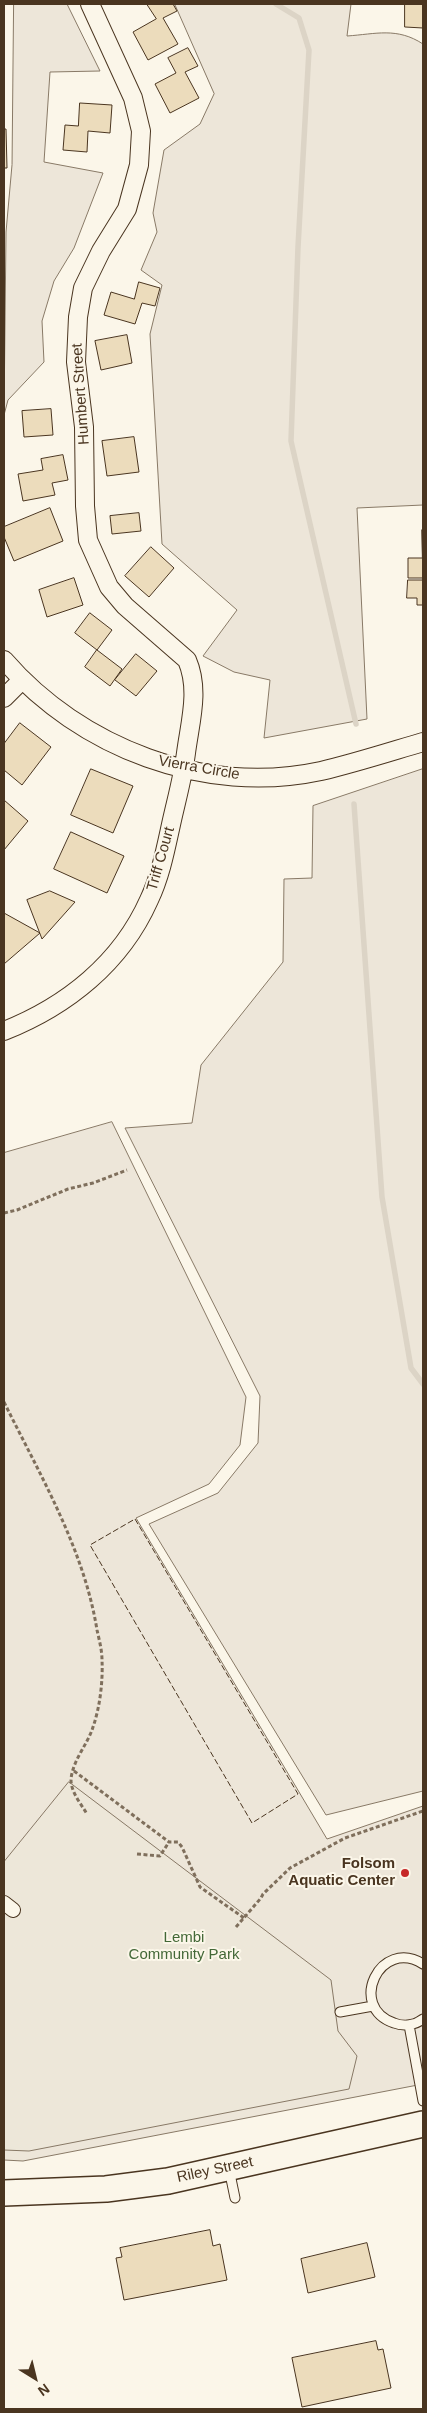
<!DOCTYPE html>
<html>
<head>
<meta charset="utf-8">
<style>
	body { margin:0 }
	#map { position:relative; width:427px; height:2413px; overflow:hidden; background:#fbf6e9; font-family:Arial,sans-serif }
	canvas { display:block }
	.frame { position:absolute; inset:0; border:5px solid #4a3520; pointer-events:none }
	.north { position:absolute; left:10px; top:2353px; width:50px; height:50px; -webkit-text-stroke:4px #fbf6e9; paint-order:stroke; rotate:144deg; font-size:14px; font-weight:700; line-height:20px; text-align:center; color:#4a3520 }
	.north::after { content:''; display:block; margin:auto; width:18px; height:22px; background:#4a3520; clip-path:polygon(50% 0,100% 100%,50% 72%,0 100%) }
</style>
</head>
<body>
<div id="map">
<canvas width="427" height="2413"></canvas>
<div class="frame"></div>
<div class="north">N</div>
</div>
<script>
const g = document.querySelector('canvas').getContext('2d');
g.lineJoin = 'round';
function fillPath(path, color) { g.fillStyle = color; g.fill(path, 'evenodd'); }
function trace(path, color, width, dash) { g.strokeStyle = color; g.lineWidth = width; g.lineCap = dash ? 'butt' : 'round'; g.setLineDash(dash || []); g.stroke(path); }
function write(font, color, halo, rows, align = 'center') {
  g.font = font + ' Arial,sans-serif'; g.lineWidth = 4; g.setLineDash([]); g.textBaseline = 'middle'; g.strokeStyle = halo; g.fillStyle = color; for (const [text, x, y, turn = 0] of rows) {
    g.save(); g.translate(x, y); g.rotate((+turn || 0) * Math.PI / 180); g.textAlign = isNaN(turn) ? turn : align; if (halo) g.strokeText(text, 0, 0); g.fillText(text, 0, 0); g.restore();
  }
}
const green = new Path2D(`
	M 14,4 L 67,4 L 100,71 L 50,72 L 44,162 L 103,173 L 74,248 L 54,281 L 42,321 L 44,362 L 8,400 L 4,415 L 6,232 L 12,165 Z
	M 175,4 L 351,4 L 347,36 C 376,34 397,27 423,44 L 423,505 L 357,508 L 367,719 L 264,738 L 270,680 L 234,672 L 203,656 L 237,610 L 162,544 L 150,334 L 162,285 L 141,270 L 157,232 L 153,213 L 164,150 L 200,124 L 214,94 Z
	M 423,769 L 423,1791 L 326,1815 L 149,1524 L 218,1493 L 258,1443 L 260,1396 L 125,1128 L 192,1123 L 201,1065 L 283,962 L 284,879 L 312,878 L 313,806 Z
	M 112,1122 L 246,1397 L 240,1445 L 209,1484 L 136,1518 L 327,1839 L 423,1806 L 423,2084 L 23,2161 L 4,2160 L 4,1153 Z`);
const parking = new Path2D(`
	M 69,1782 L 331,1980 L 338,2031 L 357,2056 L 349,2089 L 29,2151 L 4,2150 L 4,1862 Z`);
const stream = new Path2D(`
	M 276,4 L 299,18 L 309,50 L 298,247 L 291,441 L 356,724
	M 354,804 L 382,1197 L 411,1368 L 423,1384`);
const building = new Path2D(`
	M 147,4 L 173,4 L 177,11 L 163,18 L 178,44 L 148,60 L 133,32 L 156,19 Z
	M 405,4 L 423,4 L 423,28 L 405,27 Z
	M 188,48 L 198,66 L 185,72 L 199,98 L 170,113 L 155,84 L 176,73 L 168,58 Z
	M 80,103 L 112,105 L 110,133 L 88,131 L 87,152 L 63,150 L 65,125 L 78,126 Z
	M 4,129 L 6,129 L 7,168 L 4,168 Z
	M 139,282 L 160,288 L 155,306 L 142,303 L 135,324 L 104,315 L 111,292 L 134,299 Z
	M 127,335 L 132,363 L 101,370 L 95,341 Z
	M 51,409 L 53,435 L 24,437 L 22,411 Z
	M 134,437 L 139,472 L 107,476 L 102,441 Z
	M 63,455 L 68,480 L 52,483 L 55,495 L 23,501 L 18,474 L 43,470 L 41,459 Z
	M 50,508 L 63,541 L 14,561 L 4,537 L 4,527 Z
	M 139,513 L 141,531 L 112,534 L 110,516 Z
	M 422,530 L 423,578 L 408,578 L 408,558 L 422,558 Z
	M 151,547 L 174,568 L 149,597 L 125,576 Z
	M 74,578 L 83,605 L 47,617 L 39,590 Z
	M 408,580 L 423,580 L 423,631 L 423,605 L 417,605 L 417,598 L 407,598 Z
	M 90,613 L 112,630 L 97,650 L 75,633 Z
	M 97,650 L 122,669 L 110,686 L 85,667 Z
	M 136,654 L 157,671 L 136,696 L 115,680 Z
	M 20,723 L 51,747 L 22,785 L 4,770 L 4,744 Z
	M 91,769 L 133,786 L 113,833 L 71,815 Z
	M 4,800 L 28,821 L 4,850 Z
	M 71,832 L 124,856 L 107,893 L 54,869 Z
	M 50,891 L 75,902 L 42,939 L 27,900 Z
	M 4,913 L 40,933 L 4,964 Z
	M 210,2230 L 213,2246 L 220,2244 L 227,2280 L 124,2300 L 116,2258 L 122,2257 L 120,2248 Z
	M 367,2243 L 375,2277 L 308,2293 L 301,2259 Z
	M 376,2341 L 378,2350 L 383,2349 L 391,2388 L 302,2407 L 292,2358 Z`);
const path = new Path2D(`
	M 4,1213 L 17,1210 L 68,1189 L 93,1183 L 127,1170
	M 4,1402 C 40,1475 84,1549 97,1630 C 99,1639 102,1650 102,1660 C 103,1681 100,1707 93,1727 C 88,1744 72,1761 71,1780 C 71,1792 81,1804 87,1814
	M 74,1771 L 169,1842 L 178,1842 L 182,1847 L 200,1887 L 244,1918
	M 137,1854 L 160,1856 L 169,1842
	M 236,1927 L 261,1898 L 263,1894 L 290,1868 L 345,1838 L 423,1811`);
const service = new Path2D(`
	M 423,1964 C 380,1937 347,2007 394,2023 C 404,2027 415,2025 423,2019
	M 340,2012 L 373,2006
	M 409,2025 L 423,2101
	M 229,2169 L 235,2198`);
const pedestrian = new Path2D(`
	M 4,1903 L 13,1910`);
const minor = new Path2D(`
	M 4,660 C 80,748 205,796 321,771 C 355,763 389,752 423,742
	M 4,698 L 22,680
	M 4,1031 C 67,1006 121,963 149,900 C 161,875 166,847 172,820 C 177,798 183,776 186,753 C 190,722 200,690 187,660 L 125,606 L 109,587 L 88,540 L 85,506 L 84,427 L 76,362 L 78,317 L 83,288 L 101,251 L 127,209 L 139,165 L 141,131 L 133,98 L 90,4`);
const secondary = new Path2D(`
	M 4,2193 L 106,2189 L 168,2181 L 423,2124`);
const fence = new Path2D(`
	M 135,1519 L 298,1794 L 252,1823 L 90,1545 Z`);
const markers = [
	[405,1873,5,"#c62828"]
];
const streetNames = [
	["Humbert Street",81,394,-94],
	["Vierra Circle",199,768,10],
	["Triff Court",161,859,-74],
	["Riley Street",215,2170,-12]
];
const poiNames = [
	["Folsom",395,1864],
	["Aquatic Center",395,1881]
];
const parkNames = [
	["Lembi",184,1938],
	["Community Park",184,1955]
];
fillPath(green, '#ede6d9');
trace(green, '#887966', 1);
fillPath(parking, '#ede7d9');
trace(parking, '#887966', 1);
trace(stream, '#dcd4c6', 5.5);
fillPath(building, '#ecdcbc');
trace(building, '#4a3520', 1);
trace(service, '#4a3520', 11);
trace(pedestrian, '#4a3520', 16);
trace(minor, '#4a3520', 20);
trace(secondary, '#4a3520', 28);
trace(path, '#7f6f5c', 3, [4, 2.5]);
trace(service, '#fbf6e9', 9);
trace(pedestrian, '#fbf6e9', 14);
trace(minor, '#fbf6e9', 18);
trace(secondary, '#fbf6e9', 25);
trace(fence, '#4a3520', 1, [6, 2.5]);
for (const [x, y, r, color] of markers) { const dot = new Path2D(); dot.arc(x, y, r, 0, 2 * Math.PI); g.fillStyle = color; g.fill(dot); trace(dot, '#fbf6e9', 2); }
write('15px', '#4a3520', '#fbf6e9', streetNames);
write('bold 15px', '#4a3520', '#fbf6e9', poiNames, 'right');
write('15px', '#436837', '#fbf6e9', parkNames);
</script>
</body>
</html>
